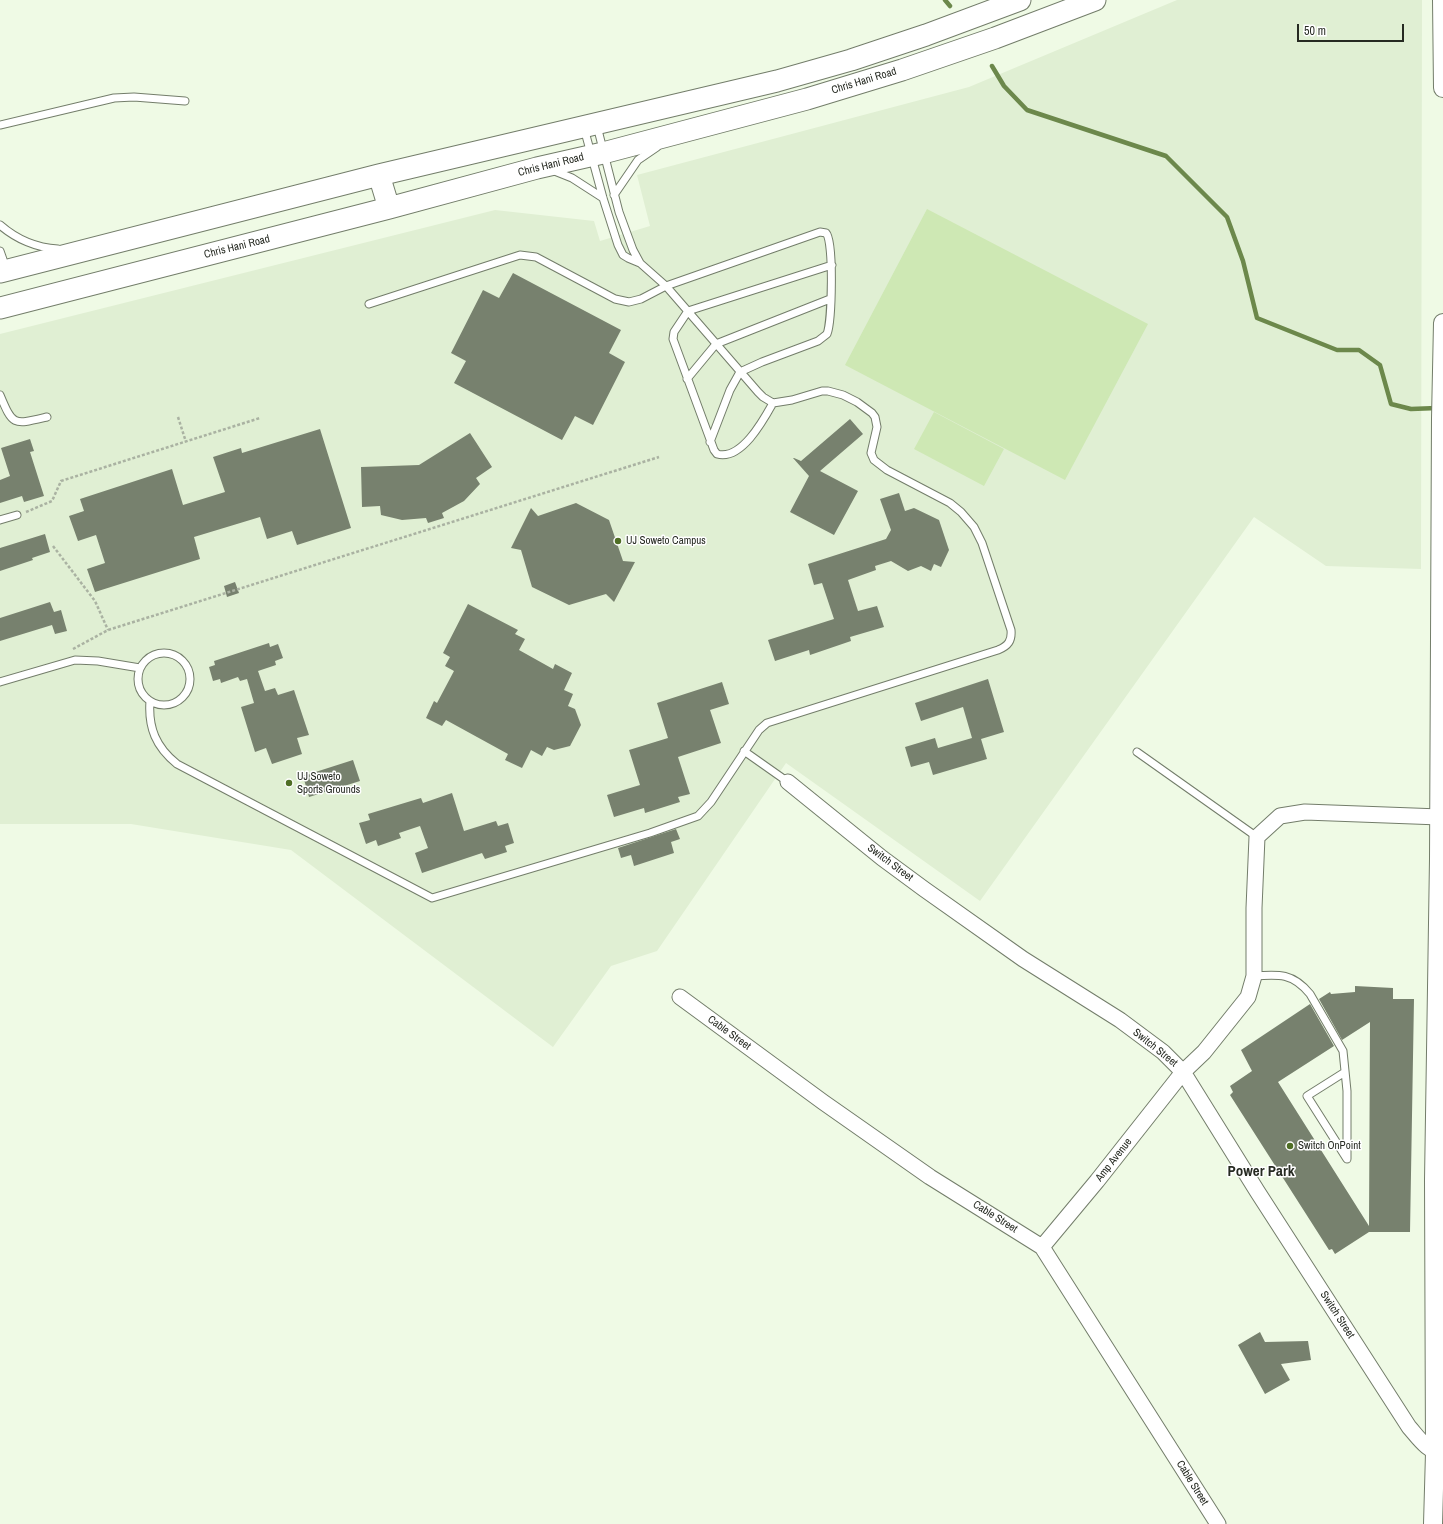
<!DOCTYPE html>
<html>
<head>
<meta charset="utf-8">
<style>
	body { margin:0 }
	#map { position:relative; width:1443px; height:1524px; overflow:hidden; background:#effae5; font-family:"Archivo Narrow",sans-serif }
	canvas { display:block }
	.scale { position:absolute; left:1297px; top:24px; width:107px; height:18px; box-sizing:border-box; border:2px solid #262a22; border-top:0; padding-left:5px; font-size:12px; line-height:14px; white-space:nowrap; color:#262a22; -webkit-text-stroke:3px #fff; paint-order:stroke }
</style>
</head>
<body>
<div id="map">
<canvas width="1443" height="1524"></canvas>
<div class="scale">50 m</div>
</div>
<script>
const g = document.querySelector('canvas').getContext('2d');
g.lineJoin = 'round';
function fillPath(path, color) { g.fillStyle = color; g.fill(path, 'evenodd'); }
function trace(path, color, width, dash) { g.strokeStyle = color; g.lineWidth = width; g.lineCap = dash ? 'butt' : 'round'; g.setLineDash(dash || []); g.stroke(path); }
function write(font, color, halo, rows, align = 'center') {
  g.font = font + ' "Archivo Narrow",sans-serif'; g.lineWidth = 3; g.setLineDash([]); g.textBaseline = 'middle'; g.strokeStyle = halo; g.fillStyle = color; for (const [text, x, y, turn = 0] of rows) {
    g.save(); g.translate(x, y); g.rotate((+turn || 0) * Math.PI / 180); g.textAlign = isNaN(turn) ? turn : align; if (halo) g.strokeText(text, 0, 0); g.fillText(text, 0, 0); g.restore();
  }
}
const built = new Path2D(`
	M 1177,0 L 1422,0 L 1421,569 L 1326,566 L 1254,517 L 980,901 L 786,763 L 657,951 L 611,966 L 553,1047 L 291,850 L 131,824 L 0,824 L 0,334 L 495,210 L 594,221 L 600,241 L 650,226 L 637,175 L 969,87 Z`);
const green = new Path2D(`
	M 927,209 L 1148,324 L 1065,480 L 845,365 Z
	M 934,412 L 1004,449 L 984,486 L 914,449 Z`);
const stream = new Path2D(`
	M 945,0 L 950,6
	M 992,66 L 1004,86 L 1027,110 L 1166,156 L 1227,217 L 1243,261 L 1257,318 L 1337,350 L 1359,350 L 1380,365 L 1391,404 L 1411,409 L 1437,408`);
const building = new Path2D(`
	M 513,273 L 621,330 L 609,353 L 625,362 L 593,425 L 575,416 L 562,440 L 454,383 L 466,361 L 451,353 L 483,290 L 499,298 Z
	M 850,419 L 863,434 L 820,471 L 858,491 L 834,535 L 790,512 L 809,476 L 793,458 L 794,458 L 801,461 Z
	M 320,429 L 351,528 L 297,545 L 292,531 L 267,539 L 260,517 L 194,537 L 200,559 L 95,592 L 87,569 L 105,563 L 96,535 L 78,541 L 69,516 L 84,511 L 80,499 L 172,469 L 183,505 L 225,492 L 213,457 L 241,448 L 242,453 Z
	M 470,433 L 492,467 L 476,478 L 480,484 L 464,501 L 442,513 L 444,518 L 428,523 L 426,518 L 402,520 L 381,515 L 380,506 L 362,507 L 361,467 L 419,465 Z
	M 30,439 L 34,451 L 30,452 L 44,496 L 24,502 L 22,496 L 0,503 L 0,480 L 10,476 L 1,448 Z
	M 899,493 L 905,511 L 914,508 L 939,520 L 949,550 L 941,567 L 934,564 L 931,571 L 921,566 L 908,571 L 891,561 L 875,566 L 876,570 L 848,580 L 858,611 L 877,606 L 884,627 L 850,637 L 851,641 L 810,655 L 809,650 L 775,661 L 768,640 L 834,619 L 822,583 L 814,585 L 808,564 L 886,539 L 891,530 L 880,499 Z
	M 576,503 L 609,520 L 623,561 L 635,562 L 614,602 L 606,594 L 569,605 L 532,587 L 521,550 L 511,548 L 531,508 L 538,516 Z
	M 45,534 L 50,552 L 32,558 L 33,560 L 0,571 L 0,548 Z
	M 235,582 L 239,593 L 227,597 L 224,586 Z
	M 50,602 L 54,612 L 61,610 L 67,631 L 55,634 L 52,625 L 0,641 L 0,618 Z
	M 468,604 L 518,630 L 515,634 L 525,639 L 519,650 L 553,669 L 555,664 L 572,673 L 564,690 L 573,694 L 568,706 L 575,709 L 581,725 L 570,746 L 554,750 L 547,747 L 542,756 L 531,750 L 522,768 L 505,760 L 508,754 L 446,720 L 442,726 L 426,718 L 434,701 L 437,703 L 454,671 L 445,666 L 450,657 L 443,653 Z
	M 269,643 L 270,647 L 278,644 L 283,658 L 275,661 L 276,665 L 258,671 L 265,691 L 275,688 L 278,695 L 294,690 L 309,735 L 297,738 L 302,754 L 272,764 L 266,748 L 255,752 L 241,707 L 254,703 L 247,679 L 240,681 L 238,677 L 221,683 L 220,679 L 213,681 L 209,667 L 215,665 L 214,661 Z
	M 988,679 L 1004,732 L 981,739 L 987,759 L 933,775 L 929,762 L 911,767 L 905,747 L 935,738 L 938,748 L 972,738 L 963,707 L 921,721 L 915,703 Z
	M 722,682 L 729,704 L 710,710 L 721,743 L 678,757 L 690,794 L 678,797 L 680,802 L 645,813 L 644,808 L 614,817 L 607,795 L 640,785 L 629,750 L 668,738 L 657,703 Z
	M 353,760 L 360,781 L 309,797 L 303,776 Z
	M 452,793 L 464,831 L 496,821 L 498,826 L 508,823 L 514,843 L 505,846 L 507,852 L 485,859 L 482,853 L 422,873 L 415,853 L 428,848 L 420,826 L 399,833 L 401,838 L 378,846 L 376,840 L 366,844 L 359,823 L 370,820 L 368,814 L 421,798 L 423,803 Z
	M 676,829 L 680,839 L 671,842 L 674,853 L 634,866 L 631,855 L 621,858 L 618,848 Z
	M 1355,986 L 1393,988 L 1393,999 L 1414,999 L 1410,1232 L 1369,1232 L 1335,1254 L 1332,1249 L 1329,1250 L 1230,1095 L 1233,1092 L 1230,1086 L 1252,1071 L 1241,1050 L 1310,1004 L 1334,1046 L 1278,1082 L 1369,1226 L 1370,1022 L 1342,1040 L 1319,999 L 1330,992 L 1331,994 L 1355,992 Z
	M 1260,1332 L 1265,1342 L 1308,1341 L 1311,1360 L 1281,1364 L 1290,1380 L 1265,1394 L 1238,1345 Z`);
const path = new Path2D(`
	M 178,417 L 186,442
	M 26,512 L 52,501 L 61,481 L 260,418
	M 53,546 L 95,601 L 108,630
	M 73,649 L 108,630 L 659,457`);
const service = new Path2D(`
	M 0,125 L 114,98 L 134,97 L 185,101
	M 597,126 L 619,212 L 633,250 L 640,263 L 666,286 L 758,392 L 763,397 L 773,403
	M 584,128 L 603,198 L 618,245 L 623,255 L 628,258 L 640,263
	M 552,170 L 572,178 L 603,198
	M 614,195 L 638,160 L 657,147
	M 0,225 C 16,239 37,248 58,249
	M 0,251 L 6,268
	M 369,304 L 520,255 L 536,257 L 615,299 L 629,302 L 641,299 L 666,286 L 820,232 L 826,233 C 834,241 832,321 827,334 L 818,341 L 762,362 L 740,372 L 730,390 L 710,442
	M 687,379 L 716,344 L 830,299
	M 0,395 C 13,426 13,425 47,417
	M 0,520 L 17,515
	M138 679a26 26 0 1 1 52 0a26 26 0 1 1-52 0Z
	M 0,682 L 75,660 L 98,661 L 140,668
	M 150,701 C 148,728 156,747 177,764 L 432,898 L 650,833 L 698,816 L 711,802 L 759,730 L 767,723 L 998,650 C 1008,646 1012,641 1011,630 L 982,543 L 974,527 L 961,512 L 950,503 L 887,470 L 874,460 L 871,453 L 877,427 L 875,417 L 872,413 L 857,402 L 843,395 L 828,391 L 822,391 L 792,400 L 773,403 C 763,421 741,461 717,454 L 714,450 L 673,339 L 674,332 L 688,311 L 832,265
	M 744,751 L 788,782
	M 1137,752 L 1257,837
	M 1254,976 C 1279,974 1293,973 1310,994 L 1343,1051 L 1347,1091 L 1347,1159 L 1307,1096 L 1345,1072`);
const minor = new Path2D(`
	M 788,782 L 882,858 L 924,889 L 1023,959 L 1120,1020 L 1163,1052 L 1183,1072 L 1257,1191 L 1409,1427 C 1418,1437 1428,1453 1443,1453
	M 680,997 L 823,1102 L 930,1177 L 1042,1247 L 1218,1524
	M 1042,1247 L 1097,1181 L 1183,1072 L 1204,1052 L 1248,997 L 1254,976 L 1254,908 L 1257,837 L 1280,816 L 1305,812 L 1440,817`);
const tertiary = new Path2D(`
	M 1442,0 L 1443,88
	M 1433,1524 L 1435,1453 L 1434,1180 L 1439,859 L 1441,418 L 1443,323`);
const secondary = new Path2D(`
	M 379,175 L 389,208
	M 0,272 L 379,175 L 777,81 L 851,60 L 926,35 L 1020,0
	M 0,308 L 389,208 L 537,168 L 603,153 L 807,99 L 902,70 L 995,38 L 1095,0`);
const markers = [
	[618,541,4,"#4f6e25"],
	[289,783,4,"#4f6e25"],
	[1290,1146,4,"#4f6e25"]
];
const streetNames = [
	["Chris Hani Road",864,81,-17],
	["Chris Hani Road",551,165,-14],
	["Chris Hani Road",237,247,-14],
	["Switch Street",890,863,37],
	["Cable Street",729,1033,36],
	["Switch Street",1155,1048,39],
	["Amp Avenue",1114,1160,-52],
	["Cable Street",995,1217,32],
	["Switch Street",1337,1315,57],
	["Cable Street",1192,1483,58]
];
const poiNames = [
	["UJ Soweto Campus",626,541],
	["UJ Soweto",297,777],
	["Sports Grounds",297,790],
	["Switch OnPoint",1298,1146]
];
const districtNames = [
	["Power Park",1261,1172]
];
fillPath(built, '#e0efd3');
fillPath(green, '#cee8b4');
trace(stream, '#6c884b', 4.5);
fillPath(building, '#77816e');
trace(service, '#737d6a', 9);
trace(minor, '#737d6a', 17);
trace(tertiary, '#737d6a', 20);
trace(secondary, '#737d6a', 23);
trace(path, '#aab2a2', 2.5, [3, 2]);
trace(service, '#fff', 7);
trace(minor, '#fff', 15);
trace(tertiary, '#fff', 18);
trace(secondary, '#fff', 21);
for (const [x, y, r, color] of markers) { const dot = new Path2D(); dot.arc(x, y, r, 0, 2 * Math.PI); g.fillStyle = color; g.fill(dot); trace(dot, '#fff', 1.5); }
write('11px', '#262a22', '#fff', streetNames);
write('11px', '#262a22', '#fff', poiNames, 'left');
write('bold 15px', '#262a22', '#fff', districtNames);
</script>
</body>
</html>
